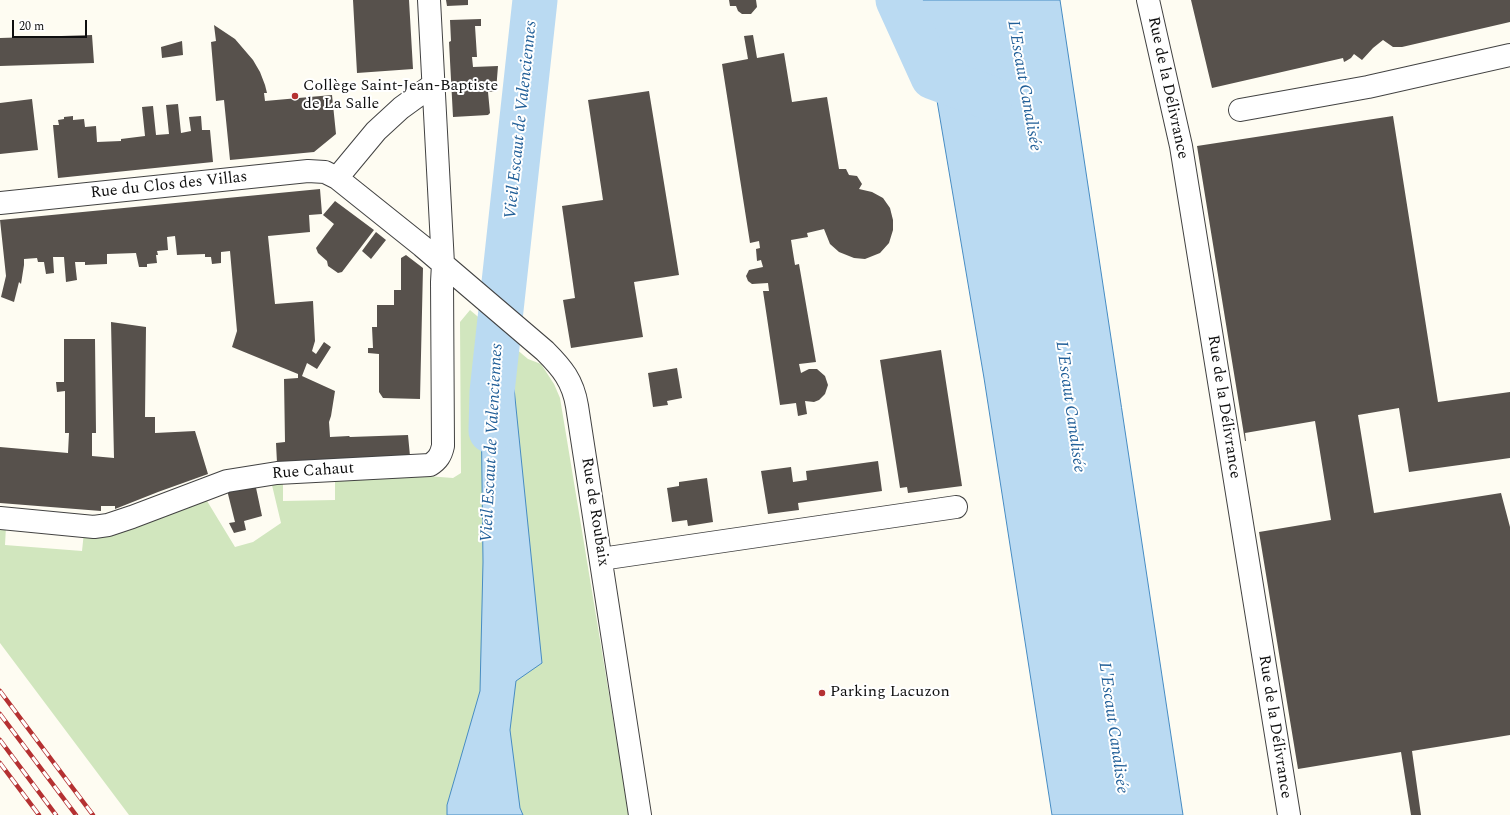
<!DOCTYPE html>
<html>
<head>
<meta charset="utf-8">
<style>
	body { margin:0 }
	#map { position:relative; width:1510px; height:815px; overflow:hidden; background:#fefcf2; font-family:Spectral,serif }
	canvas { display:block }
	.scale { position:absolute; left:12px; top:20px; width:75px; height:18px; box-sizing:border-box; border:2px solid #0f0f0f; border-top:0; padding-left:5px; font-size:12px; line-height:14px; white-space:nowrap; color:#0f0f0f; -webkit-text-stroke:3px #fff; paint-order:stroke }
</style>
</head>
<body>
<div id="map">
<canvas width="1510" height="815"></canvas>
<div class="scale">20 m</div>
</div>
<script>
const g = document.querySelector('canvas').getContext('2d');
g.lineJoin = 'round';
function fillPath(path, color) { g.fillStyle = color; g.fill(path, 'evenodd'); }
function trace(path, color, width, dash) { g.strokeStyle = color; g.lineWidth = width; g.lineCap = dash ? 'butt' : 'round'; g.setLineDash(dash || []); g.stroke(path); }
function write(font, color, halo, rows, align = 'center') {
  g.font = font + ' Spectral,serif'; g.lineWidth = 4; g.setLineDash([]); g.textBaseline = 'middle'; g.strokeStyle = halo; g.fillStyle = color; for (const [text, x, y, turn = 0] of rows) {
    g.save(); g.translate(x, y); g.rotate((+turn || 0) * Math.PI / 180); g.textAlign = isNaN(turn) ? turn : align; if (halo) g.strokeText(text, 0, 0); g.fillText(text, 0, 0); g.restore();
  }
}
const green = new Path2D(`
	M 470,310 L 528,359 L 541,364 L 554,384 L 560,398 L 629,815 L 129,815 L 0,643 L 0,525 L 6,526 L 5,545 L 82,551 L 84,532 L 204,496 L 235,547 L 253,542 L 281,523 L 271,481 L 283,482 L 283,501 L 335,500 L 335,481 L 427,476 L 453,478 L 461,473 L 460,322 Z`);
const water = new Path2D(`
	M 922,0 L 1060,0 L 1183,815 L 1052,815 L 984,378 L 933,77 Z
	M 503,338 L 510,344 L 505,361 L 513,378 L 542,663 L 516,681 L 510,730 L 520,808 L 523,815 L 447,815 L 447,805 L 480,691 L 483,562 L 481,400 L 498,360 Z`);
const river = new Path2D(`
	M 898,0 L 933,77 L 990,98
	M 491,431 L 492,392 L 535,0`);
const building = new Path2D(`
	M 353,0 L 409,0 L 413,69 L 357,73 Z
	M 446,0 L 468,0 L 468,5 L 447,6 Z
	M 729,0 L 756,0 L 757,7 L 751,14 L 742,14 L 738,11 L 736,6 L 730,6 Z
	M 1191,0 L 1510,0 L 1510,22 L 1402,47 L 1393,47 L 1383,40 L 1373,48 L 1362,60 L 1354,54 L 1351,58 L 1346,61 L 1344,62 L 1343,58 L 1212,88 Z
	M 481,19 L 481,26 L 475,26 L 477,57 L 472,57 L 473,67 L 498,66 L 496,91 L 488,92 L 490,113 L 488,115 L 453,117 L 449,42 L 451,41 L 450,20 Z
	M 214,25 L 235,39 L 253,60 L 260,72 L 265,85 L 267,93 L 264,93 L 265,101 L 332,95 L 336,134 L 314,152 L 230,160 L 224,100 L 216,101 L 211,42 L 216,41 Z
	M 92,35 L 94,63 L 0,66 L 0,38 Z
	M 753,35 L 757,58 L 784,53 L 792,102 L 827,97 L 839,169 L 846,169 L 849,175 L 857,176 L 862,184 L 859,189 L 872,192 L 883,198 L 890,208 L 893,220 L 893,230 L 889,243 L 880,253 L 865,259 L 854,258 L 839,252 L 830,244 L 824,229 L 807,233 L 808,237 L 791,240 L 795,265 L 799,264 L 816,362 L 799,364 L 801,373 L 809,369 L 817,369 L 825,376 L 828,385 L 825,394 L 819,400 L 814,402 L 805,401 L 807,414 L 798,416 L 796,403 L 780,405 L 763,291 L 769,291 L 768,283 L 752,284 L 748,281 L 746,276 L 749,270 L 763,267 L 761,260 L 757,261 L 756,249 L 760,248 L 759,241 L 750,243 L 722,64 L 748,59 L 744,36 Z
	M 182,41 L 183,55 L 162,58 L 161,47 Z
	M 649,91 L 679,275 L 634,282 L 643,337 L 571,348 L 563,300 L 575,298 L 562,206 L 603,200 L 588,100 Z
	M 32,99 L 38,150 L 0,154 L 0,103 Z
	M 178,104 L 181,133 L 191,131 L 189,117 L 201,116 L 202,130 L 210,130 L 213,162 L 58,178 L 53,125 L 59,125 L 58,120 L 64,119 L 64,117 L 73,116 L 73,120 L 84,119 L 85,127 L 96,126 L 97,142 L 121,141 L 121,139 L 145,136 L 142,107 L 153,106 L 156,135 L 169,134 L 166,105 Z
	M 1393,116 L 1438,402 L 1510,392 L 1510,458 L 1409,472 L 1399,408 L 1358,415 L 1374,513 L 1501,493 L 1510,527 L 1510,735 L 1412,751 L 1421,815 L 1411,815 L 1401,752 L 1298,769 L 1259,532 L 1331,520 L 1315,421 L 1245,433 L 1246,441 L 1245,441 L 1197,146 Z
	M 320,189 L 322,214 L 309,215 L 310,232 L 268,236 L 275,304 L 313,301 L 315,341 L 312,351 L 316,354 L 324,342 L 331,347 L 317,369 L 307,363 L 302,376 L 335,391 L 331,416 L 329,422 L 330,437 L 349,436 L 350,437 L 408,435 L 410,456 L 277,463 L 276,443 L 285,442 L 284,379 L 298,378 L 298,374 L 232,347 L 237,331 L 230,251 L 221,252 L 221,263 L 212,264 L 211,257 L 205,257 L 205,254 L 177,255 L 175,236 L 167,237 L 168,250 L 157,251 L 158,255 L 156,255 L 157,263 L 147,264 L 147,267 L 139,267 L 136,253 L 107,254 L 107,264 L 85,265 L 85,262 L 75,262 L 77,280 L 66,282 L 64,257 L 53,257 L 54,273 L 46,274 L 44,262 L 38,262 L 37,258 L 24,259 L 24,265 L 21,284 L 19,282 L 14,302 L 1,297 L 6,276 L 0,220 Z
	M 335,201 L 374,230 L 342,272 L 338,273 L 328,266 L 327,261 L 318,253 L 316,248 L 334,224 L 323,215 Z
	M 376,232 L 386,240 L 371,259 L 362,251 Z
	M 406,255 L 423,268 L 420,399 L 383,398 L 379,392 L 379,354 L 368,353 L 368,348 L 373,348 L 372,327 L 377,327 L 377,305 L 394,305 L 394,290 L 401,290 L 401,258 Z
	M 111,322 L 146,327 L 145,417 L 155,417 L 155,433 L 195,431 L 208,474 L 158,492 L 115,509 L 115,506 L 101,506 L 101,511 L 0,503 L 0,447 L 68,453 L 69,433 L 65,433 L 65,391 L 57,392 L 56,382 L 64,382 L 64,339 L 95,339 L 96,433 L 92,433 L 92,456 L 114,458 Z
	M 941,350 L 962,486 L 908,493 L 907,487 L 900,488 L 880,360 Z
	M 677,368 L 682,398 L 667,401 L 668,405 L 653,407 L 648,373 Z
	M 878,461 L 882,491 L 798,503 L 799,510 L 768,514 L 761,471 L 791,467 L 793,482 L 807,480 L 806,471 Z
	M 707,478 L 713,522 L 688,526 L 687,520 L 672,522 L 667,488 L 679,486 L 679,482 Z
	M 255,483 L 262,516 L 244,521 L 246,530 L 234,533 L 229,523 L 235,522 L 227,490 Z`);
const minor = new Path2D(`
	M 1148,0 L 1181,146 L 1289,815
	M 434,84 L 401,108 L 376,131 L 337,178 L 422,246 L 545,351 C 562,368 573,381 577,406 L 640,815
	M 1240,110 L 1368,87 L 1510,55
	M 0,203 L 308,171 L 325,172 L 337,178
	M 0,518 L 94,527 L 108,525 L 132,517 L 227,481 L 277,473 L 430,465 C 438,460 441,455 443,446 L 442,282 L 443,264 L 429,0
	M 601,559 L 956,507`);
const rail = new Path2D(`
	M 0,691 L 93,815
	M 0,714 L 76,815
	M 0,740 L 56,815
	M 0,763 L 39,815`);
const markers = [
	[295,96,4,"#b53132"],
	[822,693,4,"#b53132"]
];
const poiNames = [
	["Collège Saint-Jean-Baptiste",303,87],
	["de La Salle",303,105],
	["Parking Lacuzon",830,693]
];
const streetNames = [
	["Rue de la Délivrance",1167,88,78],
	["Rue du Clos des Villas",169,186,-6],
	["Rue de la Délivrance",1223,407,81],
	["Rue Cahaut",313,472,-4],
	["Rue de Roubaix",594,512,81],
	["Rue de la Délivrance",1274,727,81]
];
const waterNames = [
	["L'Escaut Canalisée",1023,86,80],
	["Vieil Escaut de Valenciennes",522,120,-84],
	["L'Escaut Canalisée",1069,407,82],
	["Vieil Escaut de Valenciennes",493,443,-87],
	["L'Escaut Canalisée",1112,728,82]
];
fillPath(green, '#d1e6be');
fillPath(water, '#badaf2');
trace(water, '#478cc3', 1);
trace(river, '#badaf2', 45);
fillPath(building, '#57514c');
trace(minor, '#424242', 24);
trace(minor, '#fff', 22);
trace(rail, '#b53132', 4.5);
trace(rail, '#fff', 3, [9]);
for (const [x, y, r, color] of markers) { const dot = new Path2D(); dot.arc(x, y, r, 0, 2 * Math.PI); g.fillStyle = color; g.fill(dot); trace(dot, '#fff', 1.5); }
write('16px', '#0f0f0f', '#fff', poiNames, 'left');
write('16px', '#0f0f0f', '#fff', streetNames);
write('italic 17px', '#215f98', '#fff', waterNames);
</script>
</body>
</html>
